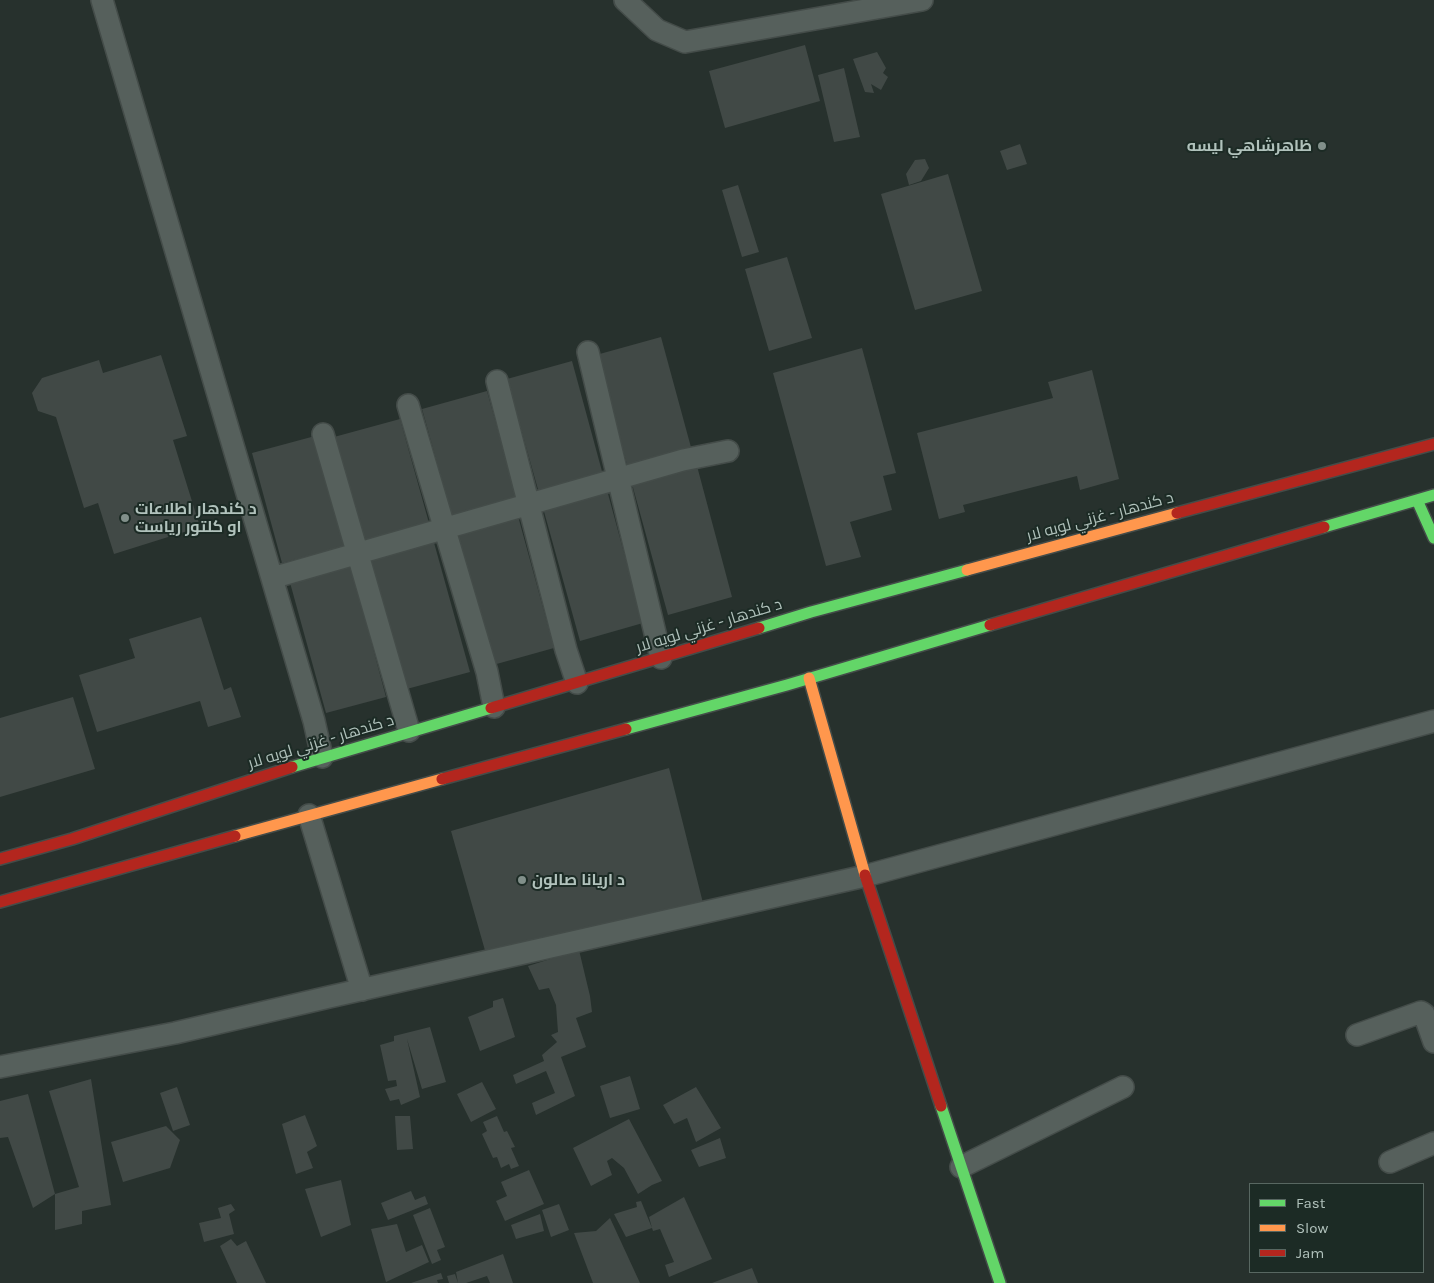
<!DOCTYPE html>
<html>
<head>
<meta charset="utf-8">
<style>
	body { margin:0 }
	#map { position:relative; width:1434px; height:1283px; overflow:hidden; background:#27312d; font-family:Karla,sans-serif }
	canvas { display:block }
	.legend { position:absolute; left:1249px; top:1183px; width:175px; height:90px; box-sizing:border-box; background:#1c2b25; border:1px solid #586761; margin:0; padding:6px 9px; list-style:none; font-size:15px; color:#b1c2bc }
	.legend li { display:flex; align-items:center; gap:10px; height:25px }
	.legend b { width:25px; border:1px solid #586761 }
</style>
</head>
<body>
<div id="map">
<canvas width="1434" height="1283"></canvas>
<ul class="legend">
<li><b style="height:6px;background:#63d668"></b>Fast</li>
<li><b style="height:6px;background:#ff974d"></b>Slow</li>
<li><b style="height:6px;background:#b3261e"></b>Jam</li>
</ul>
</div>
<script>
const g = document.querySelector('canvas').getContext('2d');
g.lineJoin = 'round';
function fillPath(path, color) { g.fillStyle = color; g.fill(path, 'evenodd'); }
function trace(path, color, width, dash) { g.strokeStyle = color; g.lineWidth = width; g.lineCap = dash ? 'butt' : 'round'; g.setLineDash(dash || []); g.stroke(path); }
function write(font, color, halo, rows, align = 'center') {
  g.font = font + ' Karla,Cairo,sans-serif'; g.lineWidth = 4; g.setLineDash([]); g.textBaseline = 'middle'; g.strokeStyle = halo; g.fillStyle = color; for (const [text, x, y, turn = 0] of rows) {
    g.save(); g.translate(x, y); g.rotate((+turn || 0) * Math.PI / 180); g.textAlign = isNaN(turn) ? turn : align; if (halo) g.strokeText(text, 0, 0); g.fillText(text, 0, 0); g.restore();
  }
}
const building = new Path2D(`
	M 805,45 L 820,101 L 725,128 L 709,71 Z
	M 877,52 L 886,68 L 883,73 L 888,77 L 881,90 L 871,84 L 874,93 L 865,92 L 853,59 Z
	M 844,68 L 860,137 L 834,142 L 818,75 Z
	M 1020,144 L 1027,164 L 1007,170 L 1000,151 Z
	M 925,159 L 929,168 L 921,181 L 909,185 L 906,174 L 915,160 Z
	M 948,174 L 982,291 L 915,310 L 881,194 Z
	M 738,185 L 759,252 L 742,257 L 722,190 Z
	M 787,257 L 812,338 L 769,351 L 745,269 Z
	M 661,337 L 692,451 L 628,468 L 596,355 Z
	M 862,348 L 896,473 L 883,476 L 892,510 L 850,522 L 861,557 L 826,566 L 773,373 Z
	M 161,355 L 187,436 L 173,440 L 200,527 L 114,554 L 98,503 L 84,508 L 56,417 L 38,411 L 32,393 L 42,378 L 99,360 L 103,373 Z
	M 572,361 L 603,475 L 539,493 L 507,379 Z
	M 1092,370 L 1119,479 L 1080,490 L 1077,476 L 963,505 L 965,512 L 939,519 L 917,433 L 1053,398 L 1048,382 Z
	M 487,391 L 517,499 L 452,516 L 422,409 Z
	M 400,419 L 429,523 L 362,541 L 334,437 Z
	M 315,436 L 345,546 L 282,563 L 252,453 Z
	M 697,466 L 732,597 L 668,615 L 632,484 Z
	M 607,490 L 643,623 L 580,641 L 543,508 Z
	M 518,516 L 554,648 L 493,665 L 457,533 Z
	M 433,539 L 470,672 L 403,690 L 367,557 Z
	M 350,562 L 386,697 L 326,713 L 289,579 Z
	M 201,617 L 224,690 L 231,687 L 241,717 L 208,727 L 200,701 L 97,732 L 79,675 L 135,658 L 129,639 Z
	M 73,697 L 95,769 L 0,797 L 0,718 Z
	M 669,768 L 703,903 L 486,954 L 451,831 Z
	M 579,950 L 590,996 L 592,1012 L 576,1018 L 586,1047 L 561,1057 L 575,1096 L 536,1115 L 532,1103 L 555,1093 L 546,1071 L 516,1084 L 513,1075 L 544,1061 L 542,1055 L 557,1042 L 551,1035 L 558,1032 L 556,1005 L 549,988 L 539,990 L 528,966 Z
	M 503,998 L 515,1037 L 480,1051 L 468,1017 L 493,1007 L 493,1001 Z
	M 430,1027 L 446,1082 L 422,1089 L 407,1039 L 420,1097 L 401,1105 L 399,1099 L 390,1101 L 385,1089 L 397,1086 L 396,1080 L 388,1081 L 380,1045 L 394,1041 L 394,1036 Z
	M 630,1076 L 640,1109 L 610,1118 L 600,1086 Z
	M 91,1079 L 111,1205 L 82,1211 L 82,1224 L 55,1230 L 55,1194 L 33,1208 L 8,1137 L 0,1138 L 0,1101 L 28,1094 L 55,1194 L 79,1187 L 49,1091 Z
	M 482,1082 L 496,1109 L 471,1122 L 457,1094 Z
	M 177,1087 L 190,1125 L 173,1131 L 160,1093 Z
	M 696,1087 L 721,1128 L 696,1142 L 687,1118 L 674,1124 L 663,1105 Z
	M 305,1115 L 317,1146 L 307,1152 L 313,1168 L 296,1174 L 282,1124 Z
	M 395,1116 L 410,1116 L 413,1149 L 397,1150 Z
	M 497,1116 L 504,1132 L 507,1131 L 515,1147 L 511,1148 L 519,1166 L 511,1169 L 509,1164 L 501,1168 L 497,1157 L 493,1158 L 482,1134 L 487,1131 L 483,1122 Z
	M 629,1119 L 662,1181 L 652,1185 L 638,1194 L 624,1168 L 612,1158 L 607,1161 L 612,1175 L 591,1186 L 573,1148 Z
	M 166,1126 L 180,1140 L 170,1168 L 123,1182 L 111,1142 Z
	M 720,1138 L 726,1158 L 699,1167 L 691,1150 Z
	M 529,1170 L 544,1204 L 505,1221 L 496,1201 L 507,1196 L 501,1182 Z
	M 341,1180 L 351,1225 L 321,1237 L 305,1189 Z
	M 411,1191 L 415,1200 L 425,1196 L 428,1204 L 388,1220 L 381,1203 Z
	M 684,1197 L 712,1259 L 669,1277 L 665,1265 L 674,1262 L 660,1229 L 653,1231 L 652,1228 L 626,1237 L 614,1214 L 637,1207 L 636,1202 L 641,1201 L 652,1228 L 649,1217 Z
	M 231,1204 L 235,1210 L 229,1214 L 234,1234 L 204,1242 L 199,1223 L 221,1218 L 218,1208 Z
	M 559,1204 L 569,1230 L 551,1237 L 542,1210 Z
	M 430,1208 L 445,1247 L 437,1250 L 441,1260 L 432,1264 L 413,1215 Z
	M 540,1214 L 544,1231 L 516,1239 L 511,1225 Z
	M 610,1218 L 640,1283 L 593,1283 L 574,1233 L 596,1231 Z
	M 397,1224 L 406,1252 L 422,1245 L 429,1262 L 386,1282 L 371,1229 Z
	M 231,1239 L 237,1246 L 246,1241 L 266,1283 L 237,1283 L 220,1246 Z
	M 503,1254 L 513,1283 L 490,1283 L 487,1276 L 466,1283 L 458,1283 L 456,1272 Z
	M 752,1268 L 758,1283 L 712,1283 Z
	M 441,1273 L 443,1279 L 437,1280 L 438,1283 L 411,1283 Z
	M 455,1274 L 458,1283 L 449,1283 L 447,1276 Z`);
const street = new Path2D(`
	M 102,0 L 314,721 L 322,757
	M 625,0 L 657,30 L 685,42 L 922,0
	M 588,352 L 661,658
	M 497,381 L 566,650 L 577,683
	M 408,405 L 487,672 L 494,707
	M 323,434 L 409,731
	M 272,578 L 683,460 L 728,451
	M 309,815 L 362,990
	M 1357,1035 L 1421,1012 L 1424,1014 L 1434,1042
	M 0,1067 L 175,1033 L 329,997 L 865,876 L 1434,721
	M 1390,1162 L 1434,1143
	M 961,1167 L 1123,1087`);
const fast = new Path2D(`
	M 1417,500 L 1434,538
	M 1324,527 L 1434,495
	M 759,628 L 811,612 L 967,570
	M 626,729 L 787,685 L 990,625
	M 292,767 L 491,708
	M 941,1106 L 1000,1283`);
const slow = new Path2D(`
	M 967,570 L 1177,513
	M 809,678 L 865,875
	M 235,836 L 442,779`);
const jam = new Path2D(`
	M 1177,513 L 1434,444
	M 990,625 L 1324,527
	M 491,708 L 759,628
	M 442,779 L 626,729
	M 0,859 L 72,839 L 292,767
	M 865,875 L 941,1106
	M 0,902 L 235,836`);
const markers = [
	[1322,146,5,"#818f8a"],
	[125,518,5,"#818f8a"],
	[522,880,5,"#818f8a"]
];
const poiNames = [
	["ظاهرشاهي لیسه",1312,146,"right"],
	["د کندهار اطلاعات",135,509],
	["او کلتور رياست",135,527],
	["د اریانا صالون",532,880]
];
const streetNames = [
	["د کندهار - غزني لويه لار",1100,517,-15],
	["د کندهار - غزني لويه لار",709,626,-17],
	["د کندهار - غزني لويه لار",321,742,-17]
];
fillPath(building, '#414946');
trace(street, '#444c49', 24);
trace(fast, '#444c49', 14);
trace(slow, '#444c49', 14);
trace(jam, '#444c49', 14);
trace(street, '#56605c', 21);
trace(fast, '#63d668', 11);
trace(slow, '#ff974d', 11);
trace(jam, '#b3261e', 11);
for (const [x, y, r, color] of markers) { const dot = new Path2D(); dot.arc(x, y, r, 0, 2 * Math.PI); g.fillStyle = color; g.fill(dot); trace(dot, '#1c2b25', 2); }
write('bold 16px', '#b1c2bc', '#1c2b25', poiNames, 'left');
write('16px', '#b1c2bc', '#1c2b25', streetNames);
</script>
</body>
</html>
